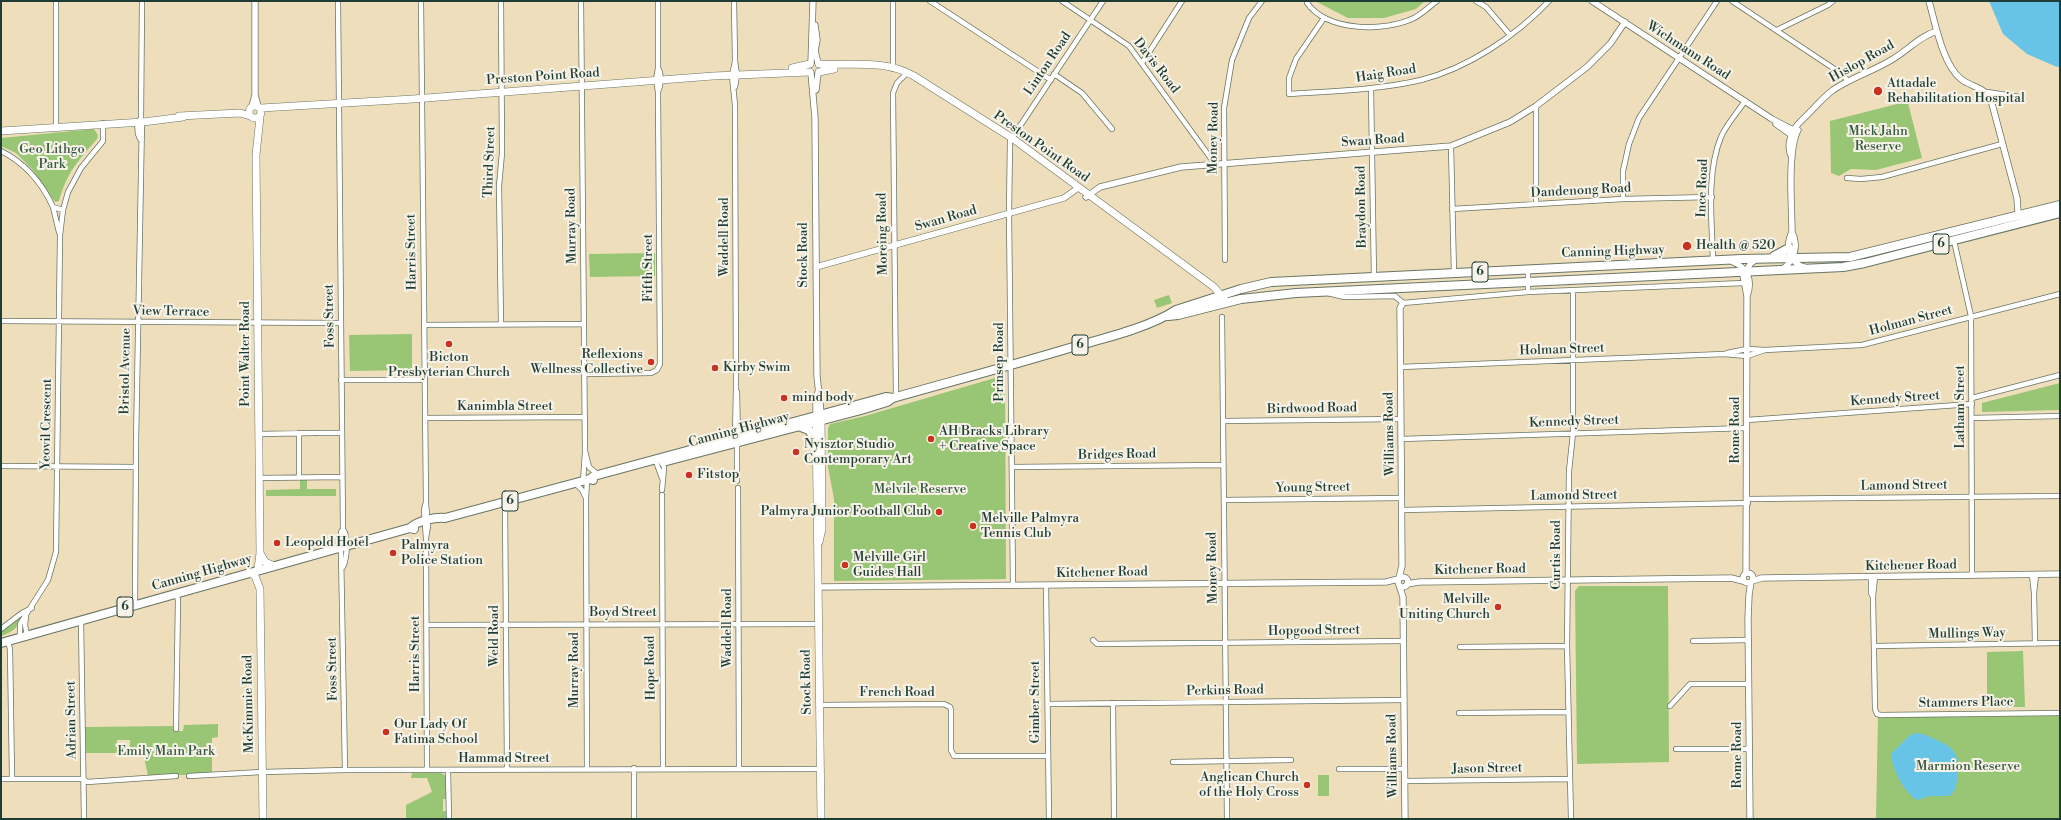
<!DOCTYPE html>
<html>
<head>
<meta charset="utf-8">
<style>
	body { margin:0 }
	#map { position:relative; width:2061px; height:820px; overflow:hidden; background:#efdebc; font-family:"Libre Bodoni",serif }
	canvas { display:block }
	.frame { position:absolute; inset:0; border:2px solid #1f3d34; pointer-events:none }
</style>
</head>
<body>
<div id="map">
<canvas width="2061" height="820"></canvas>
<div class="frame"></div>
</div>
<script>
const g = document.querySelector('canvas').getContext('2d');
g.lineJoin = 'round';
function fillPath(path, color) { g.fillStyle = color; g.fill(path, 'evenodd'); }
function trace(path, color, width, dash) { g.strokeStyle = color; g.lineWidth = width; g.lineCap = dash ? 'butt' : 'round'; g.setLineDash(dash || []); g.stroke(path); }
function write(font, color, halo, rows, align = 'center') {
  g.font = font + ' "Libre Bodoni",serif'; g.lineWidth = 4; g.setLineDash([]); g.textBaseline = 'middle'; g.strokeStyle = halo; g.fillStyle = color; for (const [text, x, y, turn = 0] of rows) {
    g.save(); g.translate(x, y); g.rotate((+turn || 0) * Math.PI / 180); g.textAlign = isNaN(turn) ? turn : align; if (halo) g.strokeText(text, 0, 0); g.fillText(text, 0, 0); g.restore();
  }
}
const green = new Path2D(`
	M 1315,1 L 1425,1 L 1416,9 L 1384,18 L 1348,18 Z
	M 1907,99 L 1922,158 L 1876,170 L 1851,169 L 1839,176 L 1831,173 L 1830,121 L 1901,103 Z
	M 94,129 L 98,135 L 97,139 C 78,161 67,172 59,201 L 55,202 L 32,169 L 16,153 L 1,146 L 1,138 Z
	M 655,253 L 655,276 L 590,277 L 589,254 Z
	M 1169,295 L 1172,303 L 1157,308 L 1154,300 Z
	M 412,334 L 412,370 L 350,371 L 349,335 Z
	M 1005,375 L 1006,579 L 834,581 L 834,499 L 828,467 L 828,428 L 830,424 L 865,416 Z
	M 2060,383 L 2060,410 L 1982,412 L 1982,403 Z
	M 300,479 L 307,479 L 307,489 L 336,489 L 336,496 L 266,496 L 266,490 L 300,489 Z
	M 1579,586 L 1668,586 L 1669,762 L 1577,764 L 1575,591 Z
	M 23,615 C 21,626 11,633 1,636 L 1,630 Z
	M 2023,651 L 2025,707 L 1987,707 L 1987,652 Z
	M 2060,716 L 2060,819 L 1876,819 L 1878,717 Z
	M 218,724 L 218,737 L 212,738 L 212,774 L 148,776 L 144,757 L 139,757 L 138,751 L 130,751 L 130,740 L 117,740 L 117,753 L 86,753 L 85,727 L 175,726 L 175,731 L 183,731 L 184,725 Z
	M 412,773 L 441,773 L 446,776 L 447,799 L 443,799 L 443,811 L 447,811 L 447,819 L 406,819 L 406,805 L 432,792 L 427,778 L 411,778 Z
	M 1318,775 L 1329,775 L 1329,796 L 1318,796 Z`);
const water = new Path2D(`
	M 1989,1 L 2060,1 L 2060,66 L 2057,67 L 2027,54 L 2003,34 Z
	M 1916,733 C 1925,734 1930,737 1937,740 C 1958,749 1960,758 1957,780 C 1956,787 1955,792 1949,796 L 1930,796 L 1917,800 C 1905,794 1891,767 1891,754 L 1910,735 Z`);
const minor = new Path2D(`
	M 338,1 L 343,529 L 341,532 L 341,552 L 345,770
	M 421,1 L 426,502 L 424,510 L 426,538
	M 581,1 L 585,451 L 589,467 L 597,474
	M 734,1 L 735,61 L 732,76 L 735,105 L 736,388 L 735,437 L 737,444 L 737,481
	M 893,1 L 893,69
	M 930,1 L 1051,80
	M 1062,1 L 1129,46 L 1215,164
	M 1308,1 L 1307,3 C 1328,32 1385,32 1414,18 C 1422,14 1430,6 1437,1
	M 1476,1 L 1486,7 L 1510,35
	M 1732,1 L 1842,74 L 1848,81
	M 1324,18 L 1296,59 L 1289,78 L 1289,94 C 1333,91 1378,90 1421,80 C 1468,68 1516,36 1549,1
	M 1777,30 L 1828,5 L 1833,1
	M 735,61 L 737,75 L 735,87
	M 1142,63 L 1182,1
	M 658,68 L 656,80 L 658,92
	M 1054,74 L 1082,93 L 1112,129
	M 1371,89 L 1374,278
	M 1987,92 L 2020,97
	M 1536,106 L 1536,204
	M 56,126 L 56,1
	M 140,139 L 138,134 L 137,122 L 141,119 L 142,1
	M 1451,146 L 1454,274
	M 1,151 C 25,163 42,183 53,207 L 63,210
	M 1847,178 L 1861,179 L 1882,177 L 2002,144
	M 1623,199 L 1623,171 L 1629,144 L 1639,118 L 1717,1
	M 53,207 L 59,232
	M 1452,209 L 1623,199 L 1712,197
	M 1954,241 L 1971,316 L 1972,575
	M 1225,260 L 1224,108 L 1232,60 L 1249,18 L 1262,1
	M 1713,260 C 1712,222 1706,173 1721,137 C 1726,125 1737,113 1745,101
	M 1528,268 L 1528,292
	M 1328,293 L 1344,297 L 1395,296 L 1403,303 L 1528,292 L 1744,283
	M 1222,317 L 1227,819
	M 1,321 L 341,323
	M 501,324 L 499,186 L 502,153 L 501,1
	M 424,325 L 584,324
	M 1727,353 L 1747,349 L 1765,350 L 1862,345 L 2060,294
	M 1400,367 L 1724,354 L 1747,356 L 1765,350
	M 585,374 L 651,373 L 657,370 L 660,364 L 658,92 C 661,86 662,74 658,68 L 658,1
	M 341,380 L 424,380
	M 737,392 L 738,439
	M 896,397 L 893,93 L 897,83 L 905,75
	M 1972,398 L 2060,375
	M 425,418 L 585,417
	M 1972,418 L 2060,416
	M 1747,420 L 1972,404
	M 1223,421 L 1401,419
	M 299,433 L 299,477
	M 316,433 L 342,433
	M 259,434 L 314,433
	M 1401,439 L 1747,428
	M 655,459 L 662,478
	M 1,466 L 136,467
	M 1012,467 L 1223,465
	M 259,478 L 342,477
	M 583,481 L 585,453
	M 575,483 L 582,490 L 586,498
	M 738,488 L 739,768
	M 662,490 L 664,468 L 662,460
	M 662,495 L 663,768
	M 1747,499 L 2060,496
	M 1224,500 L 1402,498
	M 505,502 L 507,769
	M 426,504 L 428,526 L 426,538 L 427,770
	M 1402,510 L 1748,503
	M 343,567 C 347,558 349,537 343,529
	M 2032,575 L 2034,593 L 2035,644
	M 1875,577 L 1873,597 L 1875,709 L 1877,714 L 1881,715 L 2060,713
	M 1871,578 L 1871,593 L 1873,597
	M 1013,585 L 1009,213 L 1010,141 L 1103,1
	M 1046,585 L 1049,819
	M 176,593 L 178,600 L 176,729
	M 2034,593 L 2036,575
	M 135,604 L 136,442 L 142,121
	M 26,616 L 25,625 L 27,635
	M 81,620 L 84,819
	M 427,625 L 818,624
	M 1,629 L 22,613 L 32,608
	M 20,637 L 20,624 L 48,580 L 56,552 L 60,235 L 63,210 L 68,192 L 81,168 L 103,141 L 103,123
	M 1093,640 L 1097,644 L 1403,641
	M 8,641 L 10,649 L 12,778
	M 1693,641 L 1748,640
	M 1875,646 L 2060,643
	M 1460,647 L 1567,646
	M 1113,703 L 1114,819
	M 1048,704 L 1404,700
	M 819,705 L 944,704 L 950,707 L 951,710 L 951,750 L 954,756 L 1048,756
	M 1670,706 L 1690,684 L 1749,684
	M 1459,713 L 1568,712
	M 1676,749 L 1749,749
	M 1173,762 L 1291,760
	M 587,769 L 586,498 L 587,480
	M 1339,769 L 1404,769
	M 448,770 L 449,819
	M 189,776 L 262,772 L 345,770 L 820,769
	M 1,779 L 84,779 L 87,782 L 176,776
	M 1405,781 L 1570,779
	M 634,819 L 634,768
	M 1571,819 L 1567,646 L 1569,471 L 1573,433 L 1573,291`);
const tertiary = new Path2D(`
	M 1592,1 L 1772,119 L 1797,132
	M 1929,1 C 1935,23 1943,65 1961,79 C 1971,87 1985,87 1991,100 L 2017,198 L 2018,212 L 2022,216
	M 815,25 L 817,40 L 815,51 L 818,63
	M 811,63 L 813,1
	M 811,73 L 815,118 L 817,376 L 821,413
	M 816,90 L 818,73
	M 255,95 L 258,106
	M 252,106 L 255,95 L 255,1
	M 1776,124 L 1793,136
	M 1792,158 C 1785,145 1792,129 1802,120 C 1813,110 1821,99 1833,90 C 1852,77 1874,71 1893,59 C 1908,50 1920,36 1937,31
	M 1086,197 L 1100,187 L 1181,167 L 1451,146 L 1510,122 L 1536,106 L 1587,67 L 1610,44 L 1625,22
	M 1792,232 C 1785,246 1789,263 1804,267
	M 1731,261 C 1747,267 1753,280 1747,296 L 1746,573
	M 816,267 L 1064,198 L 1078,188
	M 1781,270 C 1794,262 1799,246 1792,232 C 1792,207 1787,151 1798,130
	M 1747,296 L 1743,275 L 1751,263 L 1757,259
	M 816,414 L 816,397 L 818,392
	M1743 578a5 5 0 1 1 10 0a5 5 0 1 1-10 0Z
	M1398 582a5 5 0 1 1 10 0a5 5 0 1 1-10 0Z
	M 1399,578 L 1402,566 L 1400,308 L 1403,303
	M 1752,581 L 1762,578 L 2060,574
	M 1407,584 L 1419,582 L 1731,578 L 1743,581
	M 1399,585 L 1403,597 L 1405,819
	M 818,587 L 1386,582 L 1398,579
	M 1750,819 L 1748,619 L 1749,595 L 1751,582`);
const secondary = new Path2D(`
	M 819,64 C 851,66 885,59 914,76 L 1012,138 L 1214,287 L 1224,299
	M 792,68 L 810,64
	M 819,72 L 834,69
	M249 112a6 6 0 1 1 12 0a6 6 0 1 1-12 0Z
	M 261,108 L 413,99 L 713,76 L 810,72
	M 179,116 L 240,113 L 250,116
	M 1,131 L 143,122 L 183,117
	M 260,553 L 265,562 L 272,565
	M 258,569 L 260,553 L 256,155 L 260,117
	M 249,572 L 255,576 L 260,589 L 263,819`);
const primary = new Path2D(`
	M 816,417 L 821,819
	M 819,542 L 822,529 L 821,415`);
const trunk = new Path2D(`
	M 1774,256 L 1789,248
	M 1168,316 L 1178,315 L 1241,299 L 1296,293 L 1843,267 L 1865,263 L 2060,213
	M 801,427 L 809,430 L 816,442
	M 663,462 L 861,410 L 887,402 L 893,398
	M 590,479 L 594,476 L 886,397 L 893,398 C 953,381 1013,365 1073,347 C 1105,338 1148,328 1176,310 L 1241,289 L 1271,282 L 1742,259 L 1850,257 L 2060,205
	M 410,528 C 417,521 435,517 445,518 L 590,479 L 593,480
	M 1,643 L 410,528 L 414,529`);
const markers = [
	[1878,91,5,"#c8321e"],
	[1687,246,5,"#c8321e"],
	[449,344,4,"#c8321e"],
	[651,362,4,"#c8321e"],
	[715,368,4,"#c8321e"],
	[784,398,4,"#c8321e"],
	[931,439,4,"#c8321e"],
	[796,452,4,"#c8321e"],
	[689,475,4,"#c8321e"],
	[939,512,4,"#c8321e"],
	[973,526,4,"#c8321e"],
	[277,543,4,"#c8321e"],
	[393,553,4,"#c8321e"],
	[845,565,4,"#c8321e"],
	[1498,607,4,"#c8321e"],
	[386,732,4,"#c8321e"],
	[1307,785,4,"#c8321e"]
];
const shields = [
	[1941,244,16],
	[1480,272,16],
	[1080,345,16],
	[510,501,16],
	[125,607,16]
];
const shieldNames = [
	["6",1941,244],
	["6",1480,272],
	["6",1080,345],
	["6",510,501],
	["6",125,607]
];
const streetNames = [
	["Wichmann Road",1688,51,33],
	["Hislop Road",1862,62,-29],
	["Linton Road",1048,64,-56],
	["Davis Road",1156,66,52],
	["Haig Road",1386,74,-9],
	["Preston Point Road",543,77,-4],
	["Money Road",1214,138,-89],
	["Swan Road",1373,141,-4],
	["Preston Point Road",1041,147,35],
	["Third Street",490,162,-88],
	["Ince Road",1703,188,-88],
	["Dandenong Road",1581,191,-3],
	["Braydon Road",1362,207,-91],
	["Swan Road",946,219,-16],
	["Murray Road",572,226,-91],
	["Moreing Road",883,234,-91],
	["Waddell Road",725,237,-90],
	["Harris Street",412,252,-91],
	["Canning Highway",1613,252,-2],
	["Stock Road",804,255,-90],
	["Fifth Street",649,268,-90],
	["View Terrace",171,312,1],
	["Foss Street",330,316,-91],
	["Holman Street",1911,321,-15],
	["Holman Street",1562,350,-2],
	["Point Walter Road",246,354,-90],
	["Prinsep Road",1000,362,-90],
	["Bristol Avenue",126,371,-89],
	["Kennedy Street",1895,399,-4],
	["Kanimbla Street",505,407],
	["Latham Street",1961,407,-90],
	["Birdwood Road",1312,409,-1],
	["Kennedy Street",1574,422,-2],
	["Yeovil Crescent",47,424,-89],
	["Canning Highway",739,430,-15],
	["Rome Road",1736,430,-90],
	["Williams Road",1390,434,-91],
	["Bridges Road",1117,455,-1],
	["Lamond Street",1904,486,-1],
	["Young Street",1313,488,-1],
	["Lamond Street",1574,496,-1],
	["Curtis Road",1557,555,-90],
	["Kitchener Road",1911,566,-1],
	["Money Road",1213,568,-91],
	["Kitchener Road",1480,570,-1],
	["Canning Highway",202,573,-16],
	["Kitchener Road",1102,573,-1],
	["Boyd Street",623,613],
	["Waddell Road",728,628,-90],
	["Hopgood Street",1314,631,-1],
	["Mullings Way",1967,634,-1],
	["Weld Road",495,636,-90],
	["Harris Street",416,654,-90],
	["Hope Road",651,668,-91],
	["Foss Street",333,669,-91],
	["Murray Road",575,670,-90],
	["Stock Road",807,682,-91],
	["Perkins Road",1225,691,-1],
	["French Road",897,693],
	["Gimber Street",1036,702,-90],
	["Stammers Place",1966,703,-1],
	["McKimmie Road",249,704,-91],
	["Adrian Street",72,720,-91],
	["Rome Road",1738,755,-90],
	["Williams Road",1393,756,-91],
	["Hammad Street",504,759],
	["Jason Street",1487,769,-1]
];
const poiNames = [
	["Attadale",1887,84],
	["Rehabilitation Hospital",1887,99],
	["Health @ 520",1696,246],
	["Reflexions",643,355,"right"],
	["Wellness Collective",643,370,"right"],
	["Bicton",449,358,"center"],
	["Presbyterian Church",449,373,"center"],
	["Kirby Swim",723,368],
	["mind body",792,398],
	["AH Bracks Library",939,432],
	["+ Creative Space",939,447],
	["Nyisztor Studio",804,445],
	["Contemporary Art",804,460],
	["Fitstop",697,475],
	["Palmyra Junior Football Club",931,512,"right"],
	["Melville Palmyra",981,519],
	["Tennis Club",981,534],
	["Leopold Hotel",285,543],
	["Palmyra",401,546],
	["Police Station",401,561],
	["Melville Girl",853,558],
	["Guides Hall",853,573],
	["Melville",1490,600,"right"],
	["Uniting Church",1490,615,"right"],
	["Our Lady Of",394,725],
	["Fatima School",394,740],
	["Anglican Church",1299,778,"right"],
	["of the Holy Cross",1299,793,"right"]
];
const parkNames = [
	["Mick Jahn",1878,132],
	["Reserve",1878,147],
	["Geo Lithgo",52,150],
	["Park",52,165],
	["Melvile Reserve",920,490],
	["Emily Main Park",166,752],
	["Marmion Reserve",1968,767]
];
fillPath(green, '#99c674');
fillPath(water, '#68c4e6');
trace(minor, '#687564', 6);
trace(tertiary, '#687564', 7);
trace(secondary, '#687564', 8);
trace(primary, '#687564', 8);
trace(trunk, '#687564', 10);
trace(minor, '#fff', 4.5);
trace(tertiary, '#fff', 5.5);
trace(secondary, '#fff', 7);
trace(primary, '#fff', 7);
trace(trunk, '#fff', 8);
for (const [x, y, r, color] of markers) { const dot = new Path2D(); dot.arc(x, y, r, 0, 2 * Math.PI); g.fillStyle = color; g.fill(dot); trace(dot, '#f7f3e8', 1.5); }
for (const [x, y, w] of shields) { const box = new Path2D(); box.roundRect(x - w / 2, y - 10, w, 20, 3); g.fillStyle = '#f7f3e8'; g.fill(box); trace(box, '#1f3d34', 1); }
write('bold 12px', '#1f3d34', null, shieldNames);
write('13px', '#1f3d34', '#f7f3e8', streetNames);
write('13px', '#1f3d34', '#f7f3e8', poiNames, 'left');
write('13px', '#375841', '#f7f3e8', parkNames);
</script>
</body>
</html>
